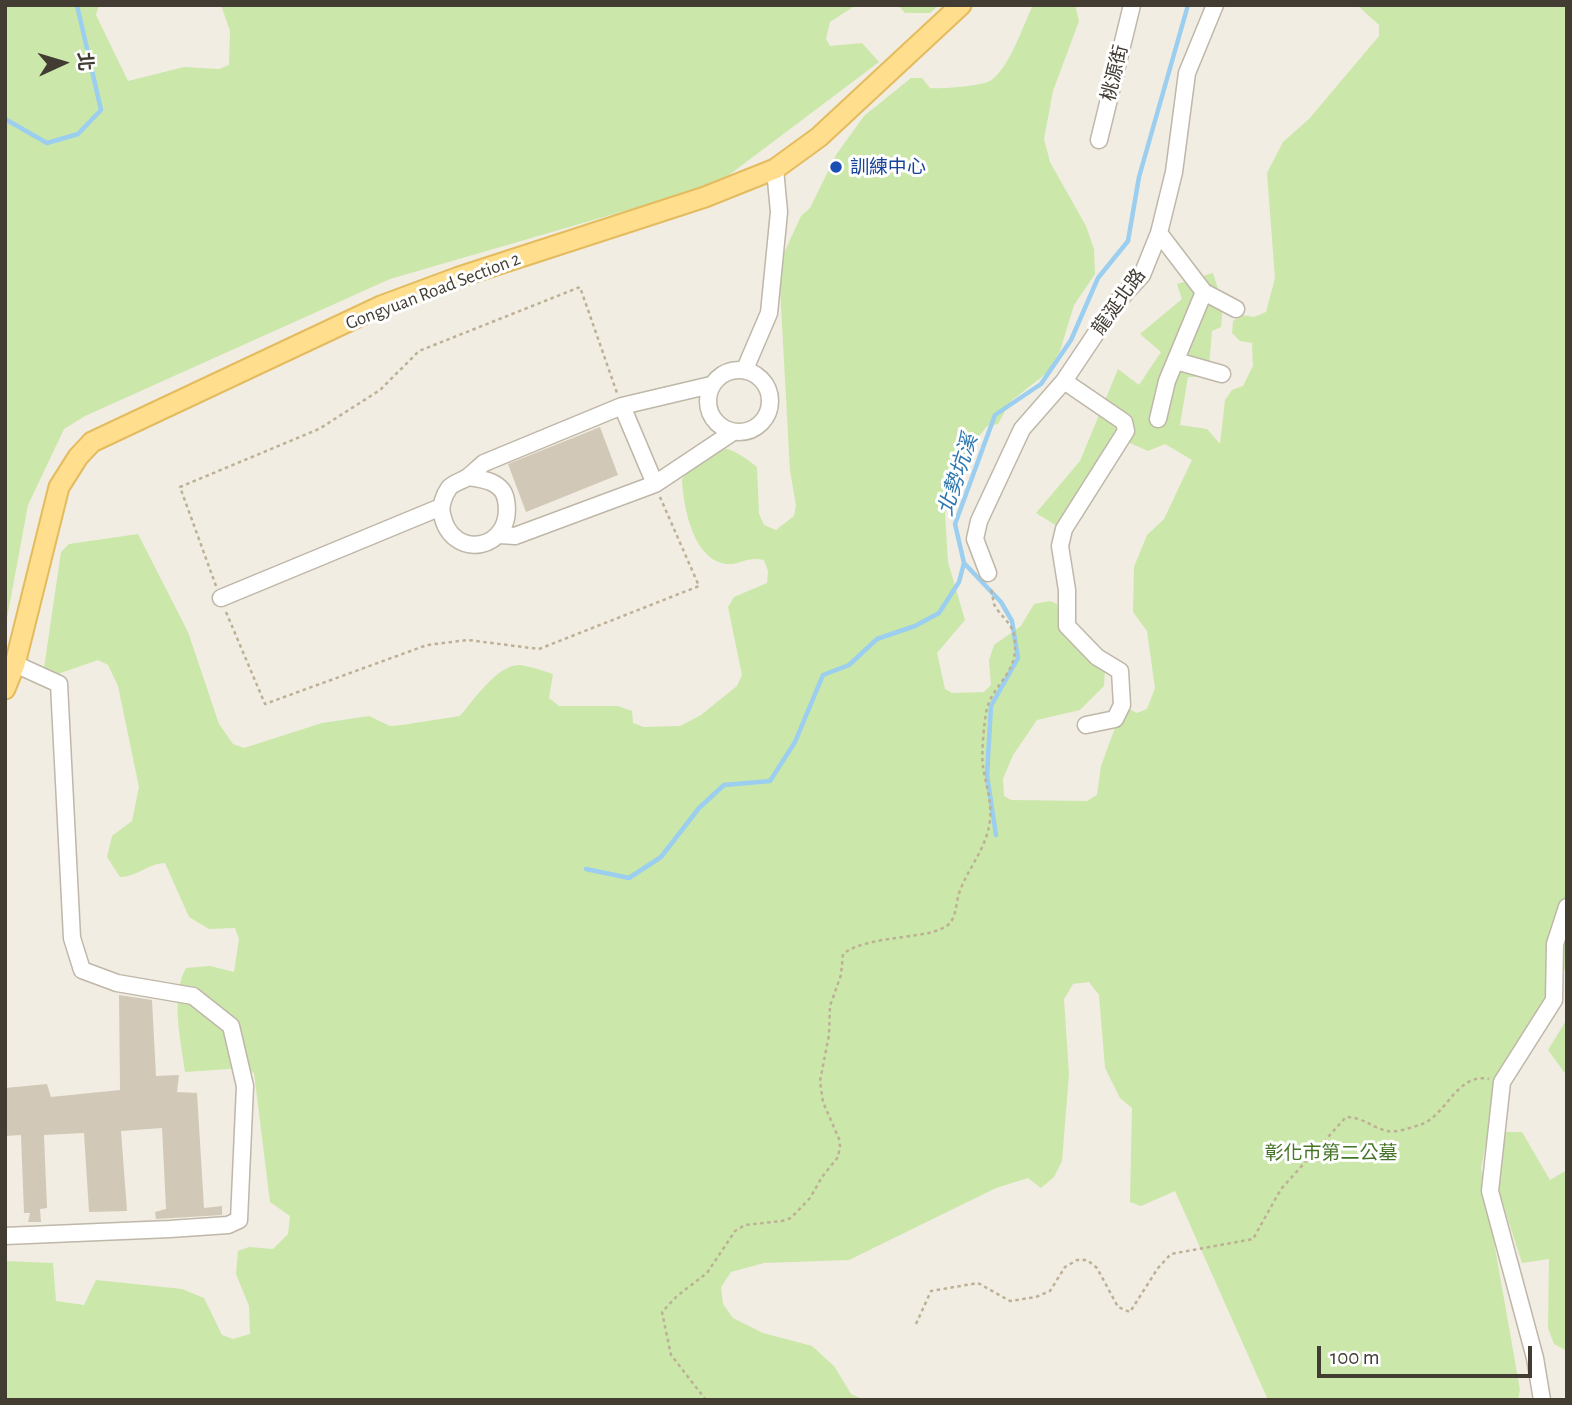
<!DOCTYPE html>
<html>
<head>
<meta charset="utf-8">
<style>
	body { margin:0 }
	#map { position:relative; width:1572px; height:1405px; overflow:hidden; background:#f1ede2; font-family:"Alegreya Sans","Noto Sans TC",sans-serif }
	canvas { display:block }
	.frame { position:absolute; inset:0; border:7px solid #423c33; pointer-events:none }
	.north { position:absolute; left:28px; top:28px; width:70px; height:70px; -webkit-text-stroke:5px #fff; paint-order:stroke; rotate:86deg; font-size:19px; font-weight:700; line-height:28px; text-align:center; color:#423c33 }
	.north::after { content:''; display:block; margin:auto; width:24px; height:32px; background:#423c33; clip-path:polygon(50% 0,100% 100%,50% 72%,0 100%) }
	.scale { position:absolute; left:1317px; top:1346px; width:215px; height:32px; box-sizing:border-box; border:4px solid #423c33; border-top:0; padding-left:9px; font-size:21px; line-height:24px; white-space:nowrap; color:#423c33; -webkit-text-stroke:5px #fff; paint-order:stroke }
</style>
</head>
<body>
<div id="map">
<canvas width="1572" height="1405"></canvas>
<div class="frame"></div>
<div class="north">北</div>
<div class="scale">100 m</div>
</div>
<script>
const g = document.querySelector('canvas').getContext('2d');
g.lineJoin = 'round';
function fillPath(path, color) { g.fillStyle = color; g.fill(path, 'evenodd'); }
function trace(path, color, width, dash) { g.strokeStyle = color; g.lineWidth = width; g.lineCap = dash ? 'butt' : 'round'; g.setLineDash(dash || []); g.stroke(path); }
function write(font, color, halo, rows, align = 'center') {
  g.font = font + ' "Alegreya Sans","Noto Sans TC",sans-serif'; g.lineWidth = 6; g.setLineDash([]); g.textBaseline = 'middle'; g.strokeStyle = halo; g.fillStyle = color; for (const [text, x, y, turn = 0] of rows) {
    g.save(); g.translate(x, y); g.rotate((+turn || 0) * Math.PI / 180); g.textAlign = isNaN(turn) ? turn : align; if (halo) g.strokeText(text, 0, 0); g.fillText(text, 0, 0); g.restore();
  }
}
const green = new Path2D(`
	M 5,5 L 99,5 L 96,15 L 128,81 L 184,67 L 219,69 L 229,65 L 230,31 L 221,5 L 418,7 L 420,5 L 856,5 L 830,22 L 826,39 L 830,46 L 862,43 L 879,62 L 729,175 L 707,187 L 390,279 L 85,416 L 64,429 L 28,505 L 5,629 Z
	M 898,5 L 939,5 L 930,13 L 905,13 Z
	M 1033,5 L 1075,5 L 1079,21 L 1053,91 L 1044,139 L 1050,162 L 1086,226 L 1094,249 L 1095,274 L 1074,305 L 1060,351 L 1048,372 L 1010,402 L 998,424 L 987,426 L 965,454 L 945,513 L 948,562 L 965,620 L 937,653 L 945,689 L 952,693 L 984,692 L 991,685 L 989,660 L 994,645 L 1021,626 L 1034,604 L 1050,601 L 1057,604 L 1060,630 L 1100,662 L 1105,669 L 1104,686 L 1080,710 L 1037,720 L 1013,755 L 1003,779 L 1004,796 L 1011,800 L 1087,801 L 1097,795 L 1101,766 L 1123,706 L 1137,713 L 1147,709 L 1155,688 L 1147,631 L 1133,612 L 1134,567 L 1147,535 L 1164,519 L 1192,460 L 1165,444 L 1148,451 L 1119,438 L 1065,531 L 1036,513 L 1080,461 L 1118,369 L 1139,385 L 1161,352 L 1140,334 L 1182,299 L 1177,284 L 1213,273 L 1223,305 L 1221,327 L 1212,331 L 1208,377 L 1188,377 L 1180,425 L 1207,429 L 1220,444 L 1225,400 L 1232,390 L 1243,386 L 1253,366 L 1252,343 L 1240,341 L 1232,333 L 1233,321 L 1242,315 L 1254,317 L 1266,312 L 1275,278 L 1267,173 L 1283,142 L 1309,119 L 1379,36 L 1379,25 L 1357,5 L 1567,5 L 1567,965 L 1496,1096 L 1481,1168 L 1520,1390 L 1518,1400 L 1268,1400 L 1175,1191 L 1141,1206 L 1130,1202 L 1132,1108 L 1120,1098 L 1105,1068 L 1099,995 L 1089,982 L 1073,984 L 1064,999 L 1069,1074 L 1062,1161 L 1054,1177 L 1041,1188 L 1028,1178 L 996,1188 L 849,1260 L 764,1263 L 731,1272 L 721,1287 L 723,1304 L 733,1318 L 763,1333 L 812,1346 L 834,1366 L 851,1394 L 865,1400 L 5,1400 L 5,1261 L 53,1263 L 56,1301 L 84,1305 L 96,1280 L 182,1289 L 204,1298 L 222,1335 L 233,1339 L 250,1334 L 249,1306 L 236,1274 L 238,1251 L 249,1247 L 273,1249 L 288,1234 L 290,1216 L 270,1202 L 254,1073 L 243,1068 L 185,1072 C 181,1040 170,997 186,968 L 210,966 L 234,972 L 239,939 L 235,928 L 209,929 L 189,917 L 165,863 C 147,864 139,876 120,877 L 107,857 L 112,836 L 132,821 L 139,787 L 118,686 L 108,665 L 98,660 L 52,676 L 44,668 L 61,552 L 69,544 L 138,534 L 188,632 L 219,724 L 233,744 L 244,748 L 322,723 L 369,716 L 390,726 L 402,725 L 460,716 C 473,701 497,665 519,665 C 530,666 543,671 553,674 L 549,698 L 559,706 L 618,706 L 632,711 L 633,723 L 644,727 L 680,726 L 701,715 L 737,686 L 742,675 L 728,607 L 734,597 L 767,583 L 768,571 L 764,560 C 746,556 741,565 727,564 C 693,561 683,505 682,479 C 710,446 718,436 757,467 L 759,514 L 764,525 L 776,530 L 794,516 L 796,505 L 790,471 L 780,288 L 784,253 L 801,216 L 810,208 L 836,155 L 864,116 L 911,78 L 922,78 L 930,88 C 941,89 981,86 990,81 C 1009,69 1023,26 1033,5 Z
	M 1567,1019 L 1567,1076 L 1548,1050 Z
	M 1499,1132 L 1522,1132 L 1550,1180 L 1567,1170 L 1567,1351 L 1554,1344 L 1548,1328 L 1549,1259 L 1522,1263 L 1500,1195 Z`);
const stream = new Path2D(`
	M 5,119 L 47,143 L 78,134 L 101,110 L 77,5
	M 964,563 L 1001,602 L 1012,621 L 1018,658 L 991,706 L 987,775 L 996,835
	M 586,869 L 629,878 L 661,857 L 699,808 L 724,785 L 770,781 L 795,742 L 823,675 L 849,665 L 877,639 L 915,626 L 939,613 L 959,582 L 964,563 L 955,524 L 995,415 L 1041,384 L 1071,340 L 1098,278 L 1128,241 L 1139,177 L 1188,5`);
const building = new Path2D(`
	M 600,427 L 618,475 L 526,512 L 508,464 Z
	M 119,995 L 152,1000 L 156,1076 L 179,1075 L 177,1092 L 197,1093 L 204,1208 L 222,1206 L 222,1215 L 156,1219 L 155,1212 L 166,1209 L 162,1128 L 121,1131 L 127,1211 L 89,1212 L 84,1133 L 44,1135 L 47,1208 L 40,1209 L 41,1222 L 28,1222 L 30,1213 L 24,1213 L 21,1135 L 5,1136 L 5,1088 L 47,1084 L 51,1097 L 120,1090 Z`);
const path = new Path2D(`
	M 216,586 L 180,487 L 319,429 L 380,390 L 419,351 L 580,287 L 617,393
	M 226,612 L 265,704 L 427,645 L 468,640 L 539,649 L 699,586 L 660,497
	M 916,1324 L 931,1291 L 978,1283 L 1010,1301 L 1036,1297 L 1050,1291 L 1065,1267 L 1077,1260 L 1087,1260 L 1097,1268 L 1118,1307 L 1130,1312 L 1158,1268 L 1171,1254 L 1253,1239 L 1281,1189 L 1346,1117 C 1366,1118 1370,1127 1387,1131 C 1395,1133 1410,1128 1419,1125 C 1446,1118 1456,1072 1489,1079
	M 706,1400 L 671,1355 L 662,1312 L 677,1296 L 707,1273 L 735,1231 L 745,1225 L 782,1221 L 791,1218 L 810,1198 L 822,1177 L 838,1157 L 840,1146 L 839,1139 L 823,1102 L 820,1081 L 829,1035 L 830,1006 L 841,975 L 843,954 C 870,933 934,941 950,923 C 957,915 956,898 961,888 C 971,864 987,847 990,820 C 992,802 986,785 983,767 C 981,754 984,722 987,708 C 995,681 1021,672 1014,635 C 1012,623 999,615 994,604 C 993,599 992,593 991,588
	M 770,1400 L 775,1400`);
const minor = new Path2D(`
	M 1099,140 L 1132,5
	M 1159,233 L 1204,292 L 1236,309
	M 1176,361 L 1222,374
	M 745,369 L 769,313 L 779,212 L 775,169
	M708 401a31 31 0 1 1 62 0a31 31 0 1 1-62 0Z
	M 1064,381 L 1124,422 L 1126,431 L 1064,529 L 1060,546 L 1067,590 L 1067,626 L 1097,657 L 1120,671 L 1122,705 L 1115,719 L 1086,725
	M 1158,419 L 1167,381 L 1204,292
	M 468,477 C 484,479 503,482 506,500 C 515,551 451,562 442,514 C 440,506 444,495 449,488 C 453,483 462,481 468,477 C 473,473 479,467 484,463 L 622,406 L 711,385
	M 655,484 L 733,432
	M 500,535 L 515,536 L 655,484 L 622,406
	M 988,573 L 975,539 L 979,521 L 1022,429 L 1064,381 L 1117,302 L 1142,275 L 1159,233 L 1174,172 L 1187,73 L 1215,5
	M 221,598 L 441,507
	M 5,1236 L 170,1229 L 228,1225 L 239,1220 L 245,1086 L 231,1026 L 193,996 L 117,983 L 82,970 L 72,938 L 59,684 L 15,664
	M 1542,1400 L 1535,1358 L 1490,1191 L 1502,1082 L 1554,1000 L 1555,944 L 1567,907`);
const major = new Path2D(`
	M 5,689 L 15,664 L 59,487 L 78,457 L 92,442 L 381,306 L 459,277 L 705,197 L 775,169 L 819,137 L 961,5`);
const markers = [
	[836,167,7,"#1a4fb4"]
];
const streetNames = [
	["桃源街",1115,73,-76],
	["Gongyuan Road Section 2",433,291,-21],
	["龍涎北路",1119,302,-54]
];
const transitNames = [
	["訓練中心",850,167]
];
const parkNames = [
	["彰化市第二公墓",1331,1153]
];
const waterNames = [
	["北勢坑溪",958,475,-72]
];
fillPath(green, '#cbe7aa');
trace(stream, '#9ccef0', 4.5);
fillPath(building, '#d2c8b7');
trace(minor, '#bfb7a8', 19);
trace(major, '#e4bb5e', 23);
trace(path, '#beb096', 2.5, [3.5, 3.5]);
trace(minor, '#fff', 16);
trace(major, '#ffde8d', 19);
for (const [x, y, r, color] of markers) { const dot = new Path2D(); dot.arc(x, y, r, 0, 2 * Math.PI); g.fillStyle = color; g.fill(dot); trace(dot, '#fff', 2.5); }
write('19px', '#423c33', '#fff', streetNames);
write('19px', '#164399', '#fff', transitNames, 'left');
write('19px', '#447426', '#fff', parkNames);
write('italic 21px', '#2c77ae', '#fff', waterNames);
</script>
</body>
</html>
